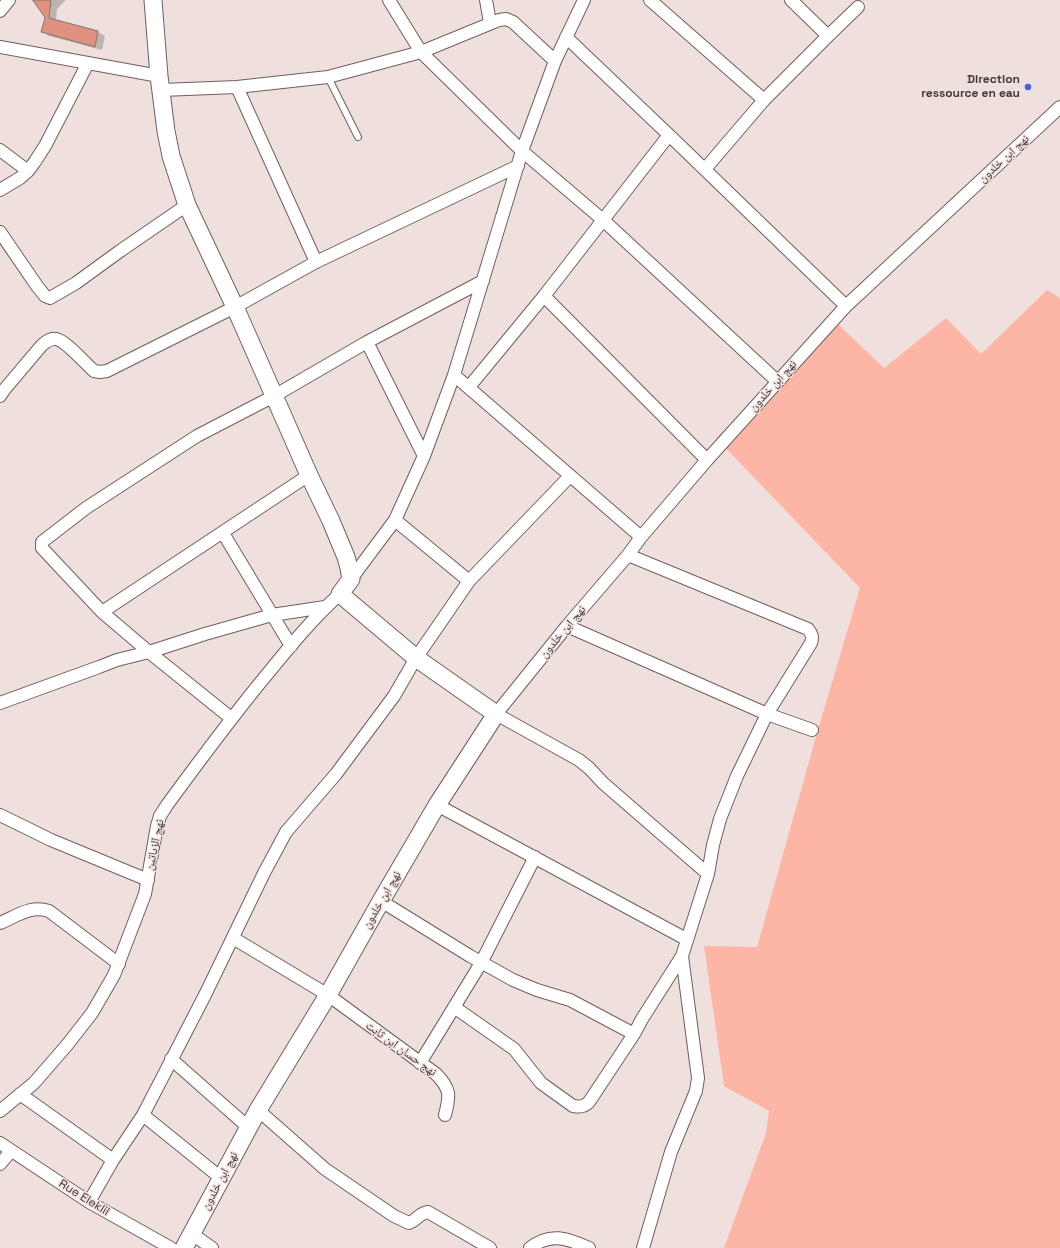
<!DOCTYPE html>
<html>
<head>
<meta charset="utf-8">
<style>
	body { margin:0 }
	canvas { display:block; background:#efe0dd }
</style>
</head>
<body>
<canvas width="1060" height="1248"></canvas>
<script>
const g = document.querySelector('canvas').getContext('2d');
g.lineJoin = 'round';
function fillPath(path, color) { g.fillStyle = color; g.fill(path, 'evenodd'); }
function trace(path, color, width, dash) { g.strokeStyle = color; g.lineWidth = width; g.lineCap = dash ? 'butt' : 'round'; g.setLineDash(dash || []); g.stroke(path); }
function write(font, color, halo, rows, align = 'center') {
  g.font = font + ' "Space Grotesk","Noto Naskh Arabic",sans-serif'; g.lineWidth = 3; g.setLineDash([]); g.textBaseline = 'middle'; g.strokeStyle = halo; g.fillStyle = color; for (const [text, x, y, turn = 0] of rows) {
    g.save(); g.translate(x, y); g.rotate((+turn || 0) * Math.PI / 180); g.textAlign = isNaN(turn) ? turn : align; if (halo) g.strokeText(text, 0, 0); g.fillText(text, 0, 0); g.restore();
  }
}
const green = new Path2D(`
	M 1047,290 L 1060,298 L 1060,1248 L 724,1248 L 766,1133 L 769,1111 L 724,1086 L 704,946 L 757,947 L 817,733 L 860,588 L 716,438 L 836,322 L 884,368 L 946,318 L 981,354 Z`);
const shadow = new Path2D(`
	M 36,0 L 66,0 L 57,9 L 56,21 L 98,32 L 105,36 L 102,50 L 49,36 L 42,31 L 46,18 Z`);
const building = new Path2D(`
	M 33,0 L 51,0 L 49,18 L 98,31 L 95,47 L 41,32 L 45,18 Z`);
const lane = new Path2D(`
	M 328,77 L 358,137`);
const street = new Path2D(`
	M 389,0 L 421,52 L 522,151 L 603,220 L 777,381
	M 486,0 L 490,23
	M 650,0 L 764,100
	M 0,11 L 9,0
	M 828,36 L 858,7
	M 566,37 L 669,135 L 846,306
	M 0,47 L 159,76
	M 237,87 L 316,262
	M 161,90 L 237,87 L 328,77 L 421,52 L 499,20 L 506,19 L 513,22 L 555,61
	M 0,150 L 28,171
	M 705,169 L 764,100 L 828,36 L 791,0
	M 0,190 L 20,178 L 28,171 L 34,163 L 45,146 L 88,63
	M 0,232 L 37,286 L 45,296 L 50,298 L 76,283 L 120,251 L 187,205
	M 544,296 L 707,460
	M 367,342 L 424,456
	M 454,375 L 641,537
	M 469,387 L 544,296 L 669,135
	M 0,396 L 4,390 L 42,345 C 46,342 50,338 56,339 C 65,340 86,364 94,371 L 100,372 L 107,371 L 235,307 L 316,262 L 518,166
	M 395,520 L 469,581
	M 223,533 L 291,646
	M 628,555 L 808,629 C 812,634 813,637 811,643 L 767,714 L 737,776 L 720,819 L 713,845 L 708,874 L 682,956 L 698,1078 L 696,1091 L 671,1152 L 643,1248
	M 351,579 L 395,520 L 424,456 L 454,375 L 522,151 L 555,61 L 584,0
	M 102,612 L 309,475
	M 567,626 L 767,714 L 812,730
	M 0,703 L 99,667 L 117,660 L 149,652 L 205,634 L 272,615 L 325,607
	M 231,718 L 149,652 L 102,612 L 42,548 L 42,542 L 86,508 L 197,436 L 274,396 L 367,342 L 483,281
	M 437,805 L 686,939
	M 0,815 L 51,840 L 148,880
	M 708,874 L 603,783 L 589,768 L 579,760 L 496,714 L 567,626 L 628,555 L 641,537 L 707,460 L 846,306 L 1060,107
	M 381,901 L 470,956 L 513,980 L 537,990 L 570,1000 L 634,1034 L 642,1019 L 682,956
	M 0,923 C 17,916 30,905 49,911 L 119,964
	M 233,938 L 328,995 L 436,1074 C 451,1089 450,1096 445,1115
	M 454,1007 L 514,1049 L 541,1083 L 573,1106 C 580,1107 584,1107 589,1102 L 634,1034
	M 171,1059 L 248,1127
	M 420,1063 L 481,963 L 535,857
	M 20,1094 L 113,1160
	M 258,1110 L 325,1169 L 394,1216 L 409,1223 C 417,1220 419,1213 428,1212 L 490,1248
	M 0,1111 L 34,1083 L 67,1045 L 92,1013 L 114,975 L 145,894 L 157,826 L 160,816 L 167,805 C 200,760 233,715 269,672 C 291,645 314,617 340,594
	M 143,1115 L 221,1178
	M 0,1143 L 89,1202 L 171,1248
	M 0,1164 L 11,1151
	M 89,1202 L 113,1160 L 143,1115 L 205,995 L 264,873 L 286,832 L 336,774 L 394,696 L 416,658 L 469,581 L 570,476
	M 192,1234 L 212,1248
	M 530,1248 C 550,1232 567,1238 589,1248`);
const secondary = new Path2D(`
	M 153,0 L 159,76 L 166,131 L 171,156 L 187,205 L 235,307 L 309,475 L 331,521 L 346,557 L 349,568 L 351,579 L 340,594 L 416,658 L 496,714 L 437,805 L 381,901 L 328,995 L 258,1110 L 184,1248`);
const markers = [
	[1028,87,4,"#4364d7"]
];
const poiNames = [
	["Direction",1020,80],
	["ressource en eau",1020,94]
];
const streetNames = [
	["نهج ابن خلدون",1004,159,-43],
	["نهج ابن خلدون",773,386,-48],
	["نهج ابن خلدون",563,632,-50],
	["نهج الزياتين",155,845,-78],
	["نهج ابن خلدون",382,900,-60],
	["نهج حسان ابن ثابت",401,1049,36],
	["نهج ابن خلدون",220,1181,-62],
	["Rue Eleklil",84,1198,32]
];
fillPath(green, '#fdb6a6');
fillPath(shadow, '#0003');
fillPath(building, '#df9280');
trace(building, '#817471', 1);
trace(lane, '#6d605d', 8);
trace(street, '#6d605d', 14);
trace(secondary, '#6d605d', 19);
trace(lane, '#fff', 6);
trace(street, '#fff', 12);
trace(secondary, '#fff', 17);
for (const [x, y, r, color] of markers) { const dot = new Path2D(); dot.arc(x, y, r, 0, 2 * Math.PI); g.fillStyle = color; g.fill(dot); trace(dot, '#efe0dd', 1.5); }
write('bold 12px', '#403a39', '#efe0dd', poiNames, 'right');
write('12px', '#403a39', '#efe0dd', streetNames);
</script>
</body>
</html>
